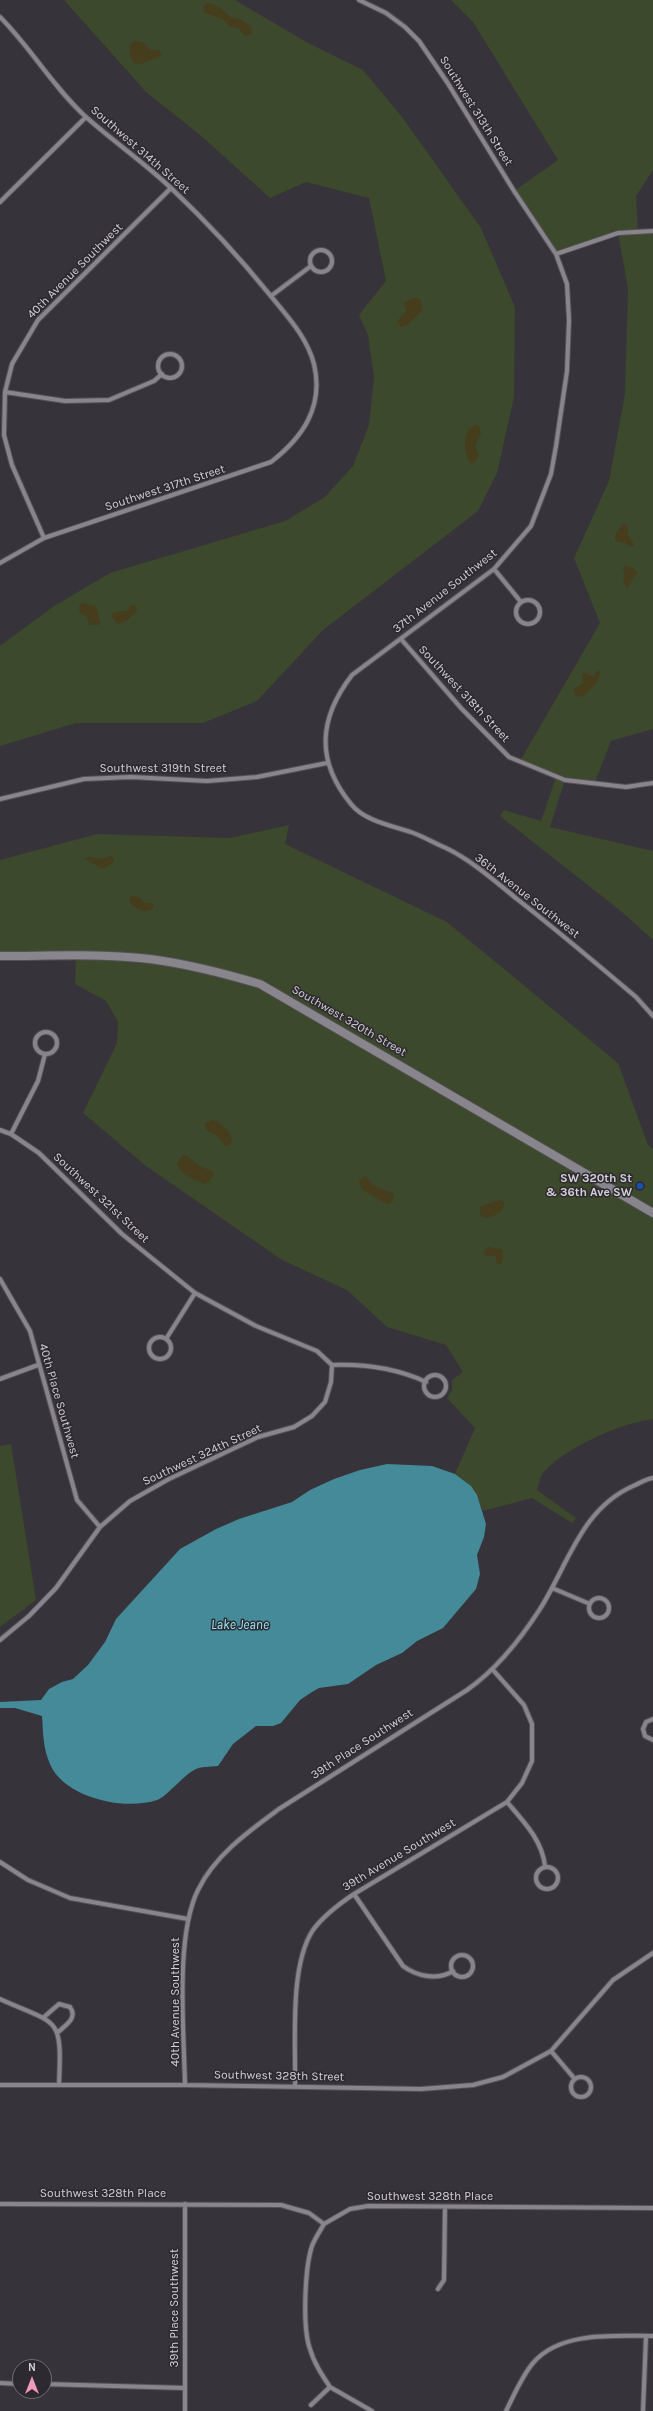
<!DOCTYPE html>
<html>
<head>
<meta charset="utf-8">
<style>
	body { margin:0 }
	#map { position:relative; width:653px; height:2411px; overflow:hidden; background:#37333a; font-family:Karla,sans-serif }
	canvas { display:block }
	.north { position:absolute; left:12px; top:2359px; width:40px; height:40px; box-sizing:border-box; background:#2d2930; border:1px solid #706c72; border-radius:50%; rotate:0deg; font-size:11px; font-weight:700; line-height:16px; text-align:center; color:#d4d1d6 }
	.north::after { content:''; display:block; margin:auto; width:14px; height:18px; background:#ef9ab8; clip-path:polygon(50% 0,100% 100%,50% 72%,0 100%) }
</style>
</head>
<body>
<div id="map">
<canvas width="653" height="2411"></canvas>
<div class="north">N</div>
</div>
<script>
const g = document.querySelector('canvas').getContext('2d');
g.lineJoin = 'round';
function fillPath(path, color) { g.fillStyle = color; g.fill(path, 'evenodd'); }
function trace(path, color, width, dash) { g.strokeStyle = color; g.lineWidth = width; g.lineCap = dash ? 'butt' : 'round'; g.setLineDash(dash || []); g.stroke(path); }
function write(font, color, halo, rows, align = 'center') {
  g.font = font + ' Karla,sans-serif'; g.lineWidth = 3; g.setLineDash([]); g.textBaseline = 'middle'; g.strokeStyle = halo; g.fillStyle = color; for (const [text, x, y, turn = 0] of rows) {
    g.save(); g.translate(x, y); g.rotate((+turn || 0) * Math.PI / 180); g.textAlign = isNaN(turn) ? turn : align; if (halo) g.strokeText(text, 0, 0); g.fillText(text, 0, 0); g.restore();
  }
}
const green = new Path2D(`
	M 64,0 L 235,0 L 308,43 L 363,70 L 402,117 L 481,228 L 515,307 L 514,397 L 497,473 L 478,511 L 323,630 L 257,701 L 203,723 L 76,723 L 0,746 L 0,646 L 54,606 L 110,573 L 285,521 L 325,497 L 353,466 L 369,425 L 374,377 L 368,335 L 359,315 L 386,281 L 369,198 L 306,182 L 270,198 L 199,134 L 146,92 Z
	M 451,0 L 653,0 L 653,170 L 636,196 L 638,232 L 653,231 L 653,729 L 611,741 L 594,785 L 565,780 L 550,827 L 653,851 L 653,940 L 622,912 L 500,816 L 504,810 L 541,821 L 556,777 L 520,761 L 600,623 L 574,558 L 609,481 L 625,394 L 628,288 L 618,233 L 589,241 L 556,254 L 514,191 L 558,160 L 473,22 Z
	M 289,825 L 285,844 L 447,922 L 618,1063 L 648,1145 L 653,1149 L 653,1419 C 621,1423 564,1448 543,1473 C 540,1477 539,1485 537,1490 L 576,1518 L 572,1523 L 532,1498 L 483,1511 C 477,1495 470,1483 455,1474 L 475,1428 L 447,1398 L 452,1390 L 452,1380 L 463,1372 L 446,1345 L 387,1327 L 347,1290 L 282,1260 L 146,1166 L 83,1113 L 117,1043 L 118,1022 L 106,1001 L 75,984 L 76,956 L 0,956 L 0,860 L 97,834 L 230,838 Z
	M 11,1444 L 36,1600 L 0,1627 L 0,1446 Z`);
const sand = new Path2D(`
	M 208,3 L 220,8 L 232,18 L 239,19 L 251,26 L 252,34 L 245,36 L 238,28 L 230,27 L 223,19 L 205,13 L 203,7 Z
	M 136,41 L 144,43 L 150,50 L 159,50 L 162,55 L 141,64 L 134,63 C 130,59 128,48 131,43 Z
	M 413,298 L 420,299 L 422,311 L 407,325 L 401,327 L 397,321 L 406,312 L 404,303 Z
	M 478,425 L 481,433 L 475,446 L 479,455 L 476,461 L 472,464 C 463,457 464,438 469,428 Z
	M 623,523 L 628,526 L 628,535 L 634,545 L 631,547 L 625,543 L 615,541 L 615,536 Z
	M 625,566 L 633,568 L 637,573 L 627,588 L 623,582 L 625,575 L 623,569 Z
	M 82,603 L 96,606 L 100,623 L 98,625 L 90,625 L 86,616 L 80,613 L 79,607 Z
	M 132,605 L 136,606 L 137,610 L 129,619 L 118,624 L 112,617 L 113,612 L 126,611 Z
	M 597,671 L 599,670 L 600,673 L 597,683 L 582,697 L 575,695 L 574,689 L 583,683 L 582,674 L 586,673 L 594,677 Z
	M 110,856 L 114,858 L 114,862 L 103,869 L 85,859 L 88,857 L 102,859 Z
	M 131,896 L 139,897 L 145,903 L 153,903 L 154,907 C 146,915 136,909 129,902 Z
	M 212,1120 C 222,1122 231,1132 232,1142 L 228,1146 L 225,1146 L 216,1135 L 206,1130 L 205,1124 Z
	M 186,1155 L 199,1166 L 214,1172 L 209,1182 L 205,1184 C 195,1180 180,1175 177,1164 L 183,1155 Z
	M 365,1176 L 373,1185 L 394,1194 L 393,1201 L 388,1204 L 384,1203 L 362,1189 L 359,1181 Z
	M 500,1200 L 504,1202 C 504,1214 495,1215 485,1218 L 480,1215 L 481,1206 Z
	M 488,1247 L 503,1250 L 502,1264 L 497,1264 L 496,1256 L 485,1256 L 484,1252 Z`);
const water = new Path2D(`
	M 387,1464 L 432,1466 L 455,1474 L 471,1486 L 477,1495 L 486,1524 L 484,1537 L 477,1555 L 480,1574 L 476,1589 L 443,1628 L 417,1641 L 402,1653 L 376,1665 L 348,1684 L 319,1688 L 312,1692 L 300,1700 L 281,1723 L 273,1726 L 256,1726 L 233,1744 L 218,1766 C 210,1767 201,1766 194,1770 C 184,1775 165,1798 157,1800 C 125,1811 64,1798 50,1764 C 43,1749 43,1732 42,1716 L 15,1708 L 0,1708 L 0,1702 L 41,1700 L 49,1689 L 62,1682 L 73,1679 L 88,1665 L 105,1642 L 116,1619 L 180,1549 L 216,1529 L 239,1519 L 292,1502 L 310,1490 L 334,1479 L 360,1470 Z`);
const minor = new Path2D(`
	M 359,0 L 386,13 L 405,27 L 419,41 L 447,82 L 514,191 L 556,254 L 567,284 L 569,320 L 567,371 L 556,446 L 551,474 L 531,526 L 494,569 L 352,675 C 319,718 315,760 351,804 C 365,822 395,826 416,834 C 426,838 436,844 446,848 C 471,860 495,881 517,899 C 558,931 597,964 636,997 L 653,1016
	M 0,17 C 31,48 53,87 86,117 C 114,142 145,163 172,189 C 207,222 240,258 270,295 C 287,316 307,337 314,364 C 324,407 303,437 271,462 L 44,538 L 0,563
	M 0,202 L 86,117
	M310 261a11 11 0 1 1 22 0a11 11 0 1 1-22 0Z
	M 556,254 L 618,233 L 653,231
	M 271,296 L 311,266
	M158 366a12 12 0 1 1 24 0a12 12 0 1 1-24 0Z
	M 5,392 L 65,401 L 109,400 L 154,381 L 162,374
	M 44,538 L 12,465 L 4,435 L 5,392 L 12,364 L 38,320 L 171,188
	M 494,569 L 521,602
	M516 612a12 12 0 1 1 24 0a12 12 0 1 1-24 0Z
	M 401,639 L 461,708 L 509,757 L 565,780 L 626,787 L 653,783
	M 0,799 L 84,779 L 131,777 L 207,781 L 257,777 L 327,763
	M35 1043a11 11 0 1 1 22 0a11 11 0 1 1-22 0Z
	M 0,1130 L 11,1134 L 39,1153 L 122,1234 L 195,1293 L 256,1326 L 317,1351 L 332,1365 C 364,1364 396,1368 426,1382
	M 11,1134 L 38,1081 L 45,1054
	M 0,1279 L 30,1331 L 77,1500 L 100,1527
	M149 1348a11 11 0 1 1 22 0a11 11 0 1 1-22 0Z
	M 166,1339 L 195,1293
	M424 1386a11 11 0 1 1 22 0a11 11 0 1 1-22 0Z
	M 0,1379 L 38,1365
	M 552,1588 L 590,1604
	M589 1608a10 10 0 1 1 20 0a10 10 0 1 1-20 0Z
	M 0,1640 L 29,1616 L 56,1588 L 100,1527 L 130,1501 L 169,1479 L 258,1437 L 294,1427 L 312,1416 L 325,1402 L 331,1382 L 332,1365
	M 653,1719 L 646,1722 L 643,1729 L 645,1736 L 653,1740
	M 507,1802 C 524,1822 542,1840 545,1866
	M 0,1862 L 28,1880 L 70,1898 L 188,1919
	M536 1878a11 11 0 1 1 22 0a11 11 0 1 1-22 0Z
	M 354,1894 L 403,1966 C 416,1976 438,1981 453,1971
	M451 1966a11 11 0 1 1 22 0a11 11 0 1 1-22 0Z
	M 0,1999 C 59,2026 62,2014 59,2085
	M 44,2017 L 59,2004 L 70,2007 C 78,2018 66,2025 58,2032
	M 551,2051 L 574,2078
	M571 2087a10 10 0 1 1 20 0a10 10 0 1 1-20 0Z
	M 0,2085 L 185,2085 L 421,2089 L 473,2085 L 503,2077 L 551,2051 L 613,1980 L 653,1953
	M 185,2085 C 184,2032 175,1936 198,1890 C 215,1855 249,1831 279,1809 L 467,1690 C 497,1669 520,1640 540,1609 C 568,1565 581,1509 633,1486 C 640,1483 646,1479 653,1478
	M 295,2086 C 296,2043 289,1966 313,1930 C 324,1915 339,1904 354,1894 L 507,1802 L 522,1783 L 532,1761 L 532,1724 L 524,1705 L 493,1670
	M 0,2204 L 281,2205 L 309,2213 L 324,2224 L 350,2209 L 368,2206 L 653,2208
	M 185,2204 L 185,2411
	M 438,2289 L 444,2280 L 445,2207
	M 0,2383 L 20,2384
	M 44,2384 L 185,2388
	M 330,2387 L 372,2411
	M 311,2405 L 330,2387 C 322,2375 314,2363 310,2349 C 302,2327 305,2267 312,2246 C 315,2238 320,2231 324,2224
	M 506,2411 C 514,2395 522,2376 533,2363 C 560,2331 615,2336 653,2336
	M 643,2411 L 646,2336`);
const secondary = new Path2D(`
	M 0,956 C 50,956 101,953 150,959 C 188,964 223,973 260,984 L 653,1213`);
const markers = [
	[640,1186,4,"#1a4fb4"]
];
const streetNames = [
	["Southwest 313th Street",476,111,58],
	["Southwest 314th Street",140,150,41],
	["40th Avenue Southwest",75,271,-45],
	["Southwest 317th Street",165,488,-18],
	["37th Avenue Southwest",445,591,-38],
	["Southwest 318th Street",464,694,47],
	["Southwest 319th Street",163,769],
	["36th Avenue Southwest",527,896,38],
	["Southwest 320th Street",349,1021,30],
	["Southwest 321st Street",101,1198,43],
	["40th Place Southwest",59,1401,74],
	["Southwest 324th Street",202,1455,-25],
	["39th Place Southwest",362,1744,-33],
	["39th Avenue Southwest",399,1855,-31],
	["40th Avenue Southwest",176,2002,-90],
	["Southwest 328th Street",279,2076,1],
	["Southwest 328th Place",103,2194],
	["Southwest 328th Place",430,2197],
	["39th Place Southwest",175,2308,-90]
];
const poiNames = [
	["SW 320th St",632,1179],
	["& 36th Ave SW",632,1193]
];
const waterNames = [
	["Lake Jeane",240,1625]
];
fillPath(green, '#3c492c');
fillPath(sand, '#453d1c');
fillPath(water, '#448a98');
trace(minor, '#555257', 6);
trace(secondary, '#555257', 10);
trace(minor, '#89858d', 4);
trace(secondary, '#89858d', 8);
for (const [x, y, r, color] of markers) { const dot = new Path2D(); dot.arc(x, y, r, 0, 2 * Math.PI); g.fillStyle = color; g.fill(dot); trace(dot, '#2d2930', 1.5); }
write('12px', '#d4d1d6', '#2d2930', streetNames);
write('bold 12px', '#d4d1d6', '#2d2930', poiNames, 'right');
write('italic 13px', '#9cedff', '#2d2930', waterNames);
</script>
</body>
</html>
